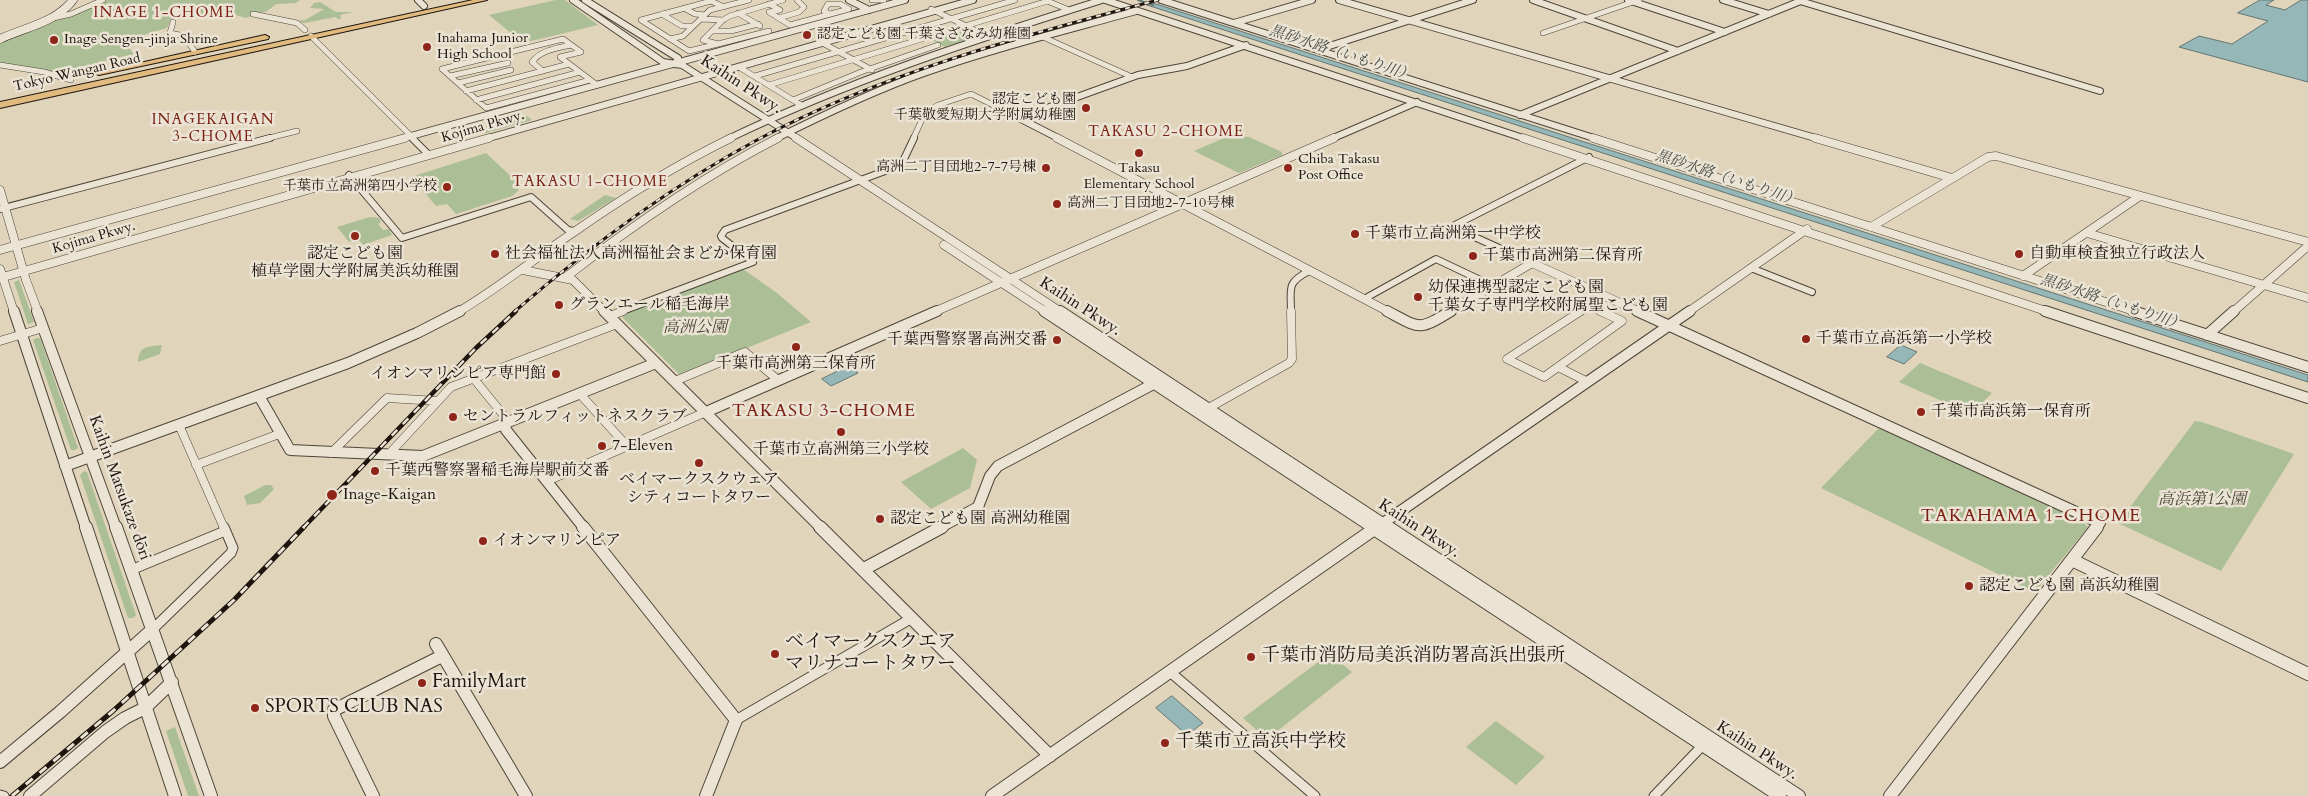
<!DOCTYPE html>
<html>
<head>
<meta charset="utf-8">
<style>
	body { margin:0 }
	canvas { display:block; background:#e0d4bb }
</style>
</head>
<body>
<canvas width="2308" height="796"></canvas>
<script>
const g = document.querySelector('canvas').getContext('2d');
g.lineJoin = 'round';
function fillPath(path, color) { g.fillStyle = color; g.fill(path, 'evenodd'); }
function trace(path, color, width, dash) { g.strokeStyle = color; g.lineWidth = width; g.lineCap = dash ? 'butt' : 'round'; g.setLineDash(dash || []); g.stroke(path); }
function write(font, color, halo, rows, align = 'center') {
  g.font = font + ' Cardo,"Noto Serif JP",serif'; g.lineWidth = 5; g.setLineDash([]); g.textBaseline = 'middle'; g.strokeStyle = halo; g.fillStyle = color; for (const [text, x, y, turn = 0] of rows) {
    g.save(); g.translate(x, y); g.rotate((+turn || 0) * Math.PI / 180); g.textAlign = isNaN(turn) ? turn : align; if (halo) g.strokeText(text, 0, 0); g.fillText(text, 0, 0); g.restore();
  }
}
const green = new Path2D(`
	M 105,0 L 300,0 L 296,3 L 276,4 L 267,11 L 246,18 L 226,12 L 200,16 L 181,9 L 175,10 L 167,28 C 154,32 134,35 129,48 L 134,54 L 67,70 L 70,77 L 0,64 L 0,41 Z
	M 556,0 L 565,0 L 598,25 L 523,43 L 489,15 Z
	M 320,2 L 336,12 L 353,12 L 340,15 L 341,19 L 338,19 L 336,17 L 304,23 L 297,21 L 305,20 L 324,9 L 310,8 L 314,3 Z
	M 966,28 L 981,35 L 945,47 L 930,39 Z
	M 527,116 L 532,120 L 486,133 L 481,128 Z
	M 1231,135 L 1249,137 L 1282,152 L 1282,155 L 1239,173 L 1194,151 Z
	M 486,153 L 519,184 L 518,191 L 512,196 L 456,214 L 447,204 L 436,206 L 411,177 Z
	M 605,195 L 616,198 L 578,221 L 570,219 Z
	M 370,217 L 379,218 L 381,222 L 378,224 L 383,230 L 389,229 L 392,235 L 363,245 L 358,239 L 349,242 L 337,227 Z
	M 743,269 L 777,293 L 811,322 L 680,375 L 622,317 L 624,314 Z
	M 19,280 L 34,322 L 28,324 L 14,282 Z
	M 37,338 L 40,338 L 78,448 L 75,450 L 71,450 L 33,340 Z
	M 162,345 L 160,354 L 138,362 C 139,345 148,347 162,345 Z
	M 1920,363 L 1992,393 L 1971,414 L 1899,382 Z
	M 2195,421 L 2202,422 L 2294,454 L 2221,571 L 2118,523 Z
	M 1879,428 L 2080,519 L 2088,527 L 2035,592 L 1821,488 Z
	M 963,448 L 977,460 L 970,488 L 931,509 L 901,482 Z
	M 84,471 L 87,472 L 136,615 L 133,618 L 128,618 L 80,475 Z
	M 265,485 L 271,485 L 274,489 L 260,503 L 247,505 L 244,496 Z
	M 1329,654 L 1352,672 L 1267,739 L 1243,718 Z
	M 1496,721 L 1545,757 L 1516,785 L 1466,747 Z
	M 175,727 L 199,796 L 188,796 L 166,731 Z`);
const water = new Path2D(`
	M 2260,0 L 2274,0 L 2266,5 L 2285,10 L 2301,0 L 2308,0 L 2308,82 L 2179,47 L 2199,36 L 2232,44 L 2268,21 L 2238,13 Z
	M 1153,3 L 2308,375 L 2308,382 L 1147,5 Z
	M 1901,345 L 1917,352 L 1904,364 L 1887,357 Z
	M 849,366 L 858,373 L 831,386 L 822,379 Z
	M 1172,696 L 1203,723 L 1187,735 L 1156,708 Z`);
const stream = new Path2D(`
	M 1138,0 L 1153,5`);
const minorFar3 = new Path2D(`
	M 872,0 L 884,0
	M 1045,0 L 1069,10
	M 769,4 L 780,10 L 769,12 L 790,25 L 849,9 L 840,4 L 828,4 L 824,11 L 829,14
	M 684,8 L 695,14 L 705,15
	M 931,9 L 987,36
	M 176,13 L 178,7 L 187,10
	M 738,13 L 760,26
	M 253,14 L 297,23 L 305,30
	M 662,14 L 682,26 L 693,26
	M 53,18 L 71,14 L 103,0
	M 779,18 L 799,12 L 804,7 L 797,0
	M 701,19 L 723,20
	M 173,22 L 170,33 L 184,36 L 195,52
	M 712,31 L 731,31 L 758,24
	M 769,31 L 718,44 L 703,40 L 723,20 L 730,16 L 783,0
	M 1543,33 L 1639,0
	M 311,36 L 414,139
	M 1043,37 L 1132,77
	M 670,39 L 683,36 L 710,10 L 749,0
	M 819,41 L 872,70
	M 718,44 L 689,51 L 641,20 L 711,1 L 724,7
	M 0,65 L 44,72 L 71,80
	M 739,67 L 801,105
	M 543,71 L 532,62 C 541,50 557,48 571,45
	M 450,76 L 508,63
	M 755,76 L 1015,0
	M 590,80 L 486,108 L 442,69 L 563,39 L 581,52 L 560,57 L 597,85
	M 458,83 L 511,70
	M 769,85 L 1048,1
	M 466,91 L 569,64
	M 476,100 L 580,72
	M 793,100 L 861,72 L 938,45
	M 265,139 L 297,131
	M 913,139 L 925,113 L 938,105 L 971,94 L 1019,118`);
const minorFar2 = new Path2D(`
	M 412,138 L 427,153
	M 349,175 L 402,238 L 531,197 L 568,230 L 574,231
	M 0,209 L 270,138
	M 1532,263 L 1457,229 L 1455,225 L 1589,157
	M 1751,268 L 1812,292
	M 1364,299 L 1436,259 L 1493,286
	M 1588,306 L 1602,312
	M 1588,306 L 1604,296
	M 620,312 L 753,262 L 722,238 L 721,236 L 725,230 L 896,167 L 904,159 L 914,138
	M 1291,312 C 1291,288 1286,283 1309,271
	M 1579,312 L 1588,306`);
const minorFar1 = new Path2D(`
	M 1581,311 L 1507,359 L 1544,377 L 1622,321 L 1600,311
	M 610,316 L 623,311
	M 0,341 L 43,328
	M 1558,367 L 1588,382
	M 474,379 L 505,417 L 505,424
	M 675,381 L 745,352 L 778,380
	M 580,394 L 627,446
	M 1205,410 L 1289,363 L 1292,359 L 1291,311
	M 179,425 L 224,528
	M 331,453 L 387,398 L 438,401
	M 389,454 L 451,387 L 617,324
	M 196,465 L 279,434
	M 547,481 L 706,412`);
const minor = new Path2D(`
	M 131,570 L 225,531
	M 153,629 L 231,553 L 233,548 L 224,527
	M 1169,671 L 1315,796
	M 736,720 L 912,618
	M 0,795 L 4,796
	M 1654,796 L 1703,745`);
const tertiaryFar3 = new Path2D(`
	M 418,0 L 424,6
	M 573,0 L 663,62 L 682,65 L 798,139
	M 585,0 L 678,58 L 675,64
	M 849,0 L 869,10
	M 1105,0 L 1526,139
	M 1161,0 L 1597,139
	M 1339,0 L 1819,139
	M 1533,0 L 1678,51
	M 1628,0 L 1725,32
	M 1723,0 L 1769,14
	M 1800,1 L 2100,91
	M 1234,23 L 1312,0
	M 1317,50 L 1473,0
	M 1520,115 L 1803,0
	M 1019,118 L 1060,139
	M 1019,118 L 1138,75 L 1187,66 L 1246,45
	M 400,139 L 905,0
	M 485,139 L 973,0
	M 728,139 C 848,81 975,40 1102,0
	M 775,139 C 823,115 871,92 921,74 C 991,49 1064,31 1136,11
	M 1331,139 L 1417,102`);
const tertiaryFar2 = new Path2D(`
	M 796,138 L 1061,312
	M 1057,138 L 1389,312
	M 1523,138 L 2049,312
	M 1593,138 L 2137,312
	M 1815,138 L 1952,178
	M 0,190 L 26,280 L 38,312
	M 1871,227 L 1988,157 L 1996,156 L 2308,242
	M 2087,233 L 2308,298
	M 944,245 L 1046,312
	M 0,250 L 405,138
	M 0,269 L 14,312
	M 523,270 L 573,280 L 605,312
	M 2023,276 L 2140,196
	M 566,277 C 633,225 702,177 778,138
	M 0,278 L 489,138
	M 458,312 C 499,288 535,258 574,232 C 624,197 676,165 731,138
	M 934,312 L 1334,138
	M 1449,312 L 1532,263 L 1640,312
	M 1688,312 L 1807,229
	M 2233,312 L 2308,246`);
const tertiaryFar1 = new Path2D(`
	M 14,311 L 86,528
	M 37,311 L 116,528
	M 604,311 L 821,528
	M 1044,311 L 1373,528
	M 1060,311 L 1390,528
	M 1387,311 C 1421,329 1418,331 1451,311
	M 1637,311 L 2100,523 L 2096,528
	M 2045,311 L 2308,398
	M 2133,311 L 2308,367
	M 2207,335 L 2234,311
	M 259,396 L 290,450 L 423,456 L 656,363
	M 706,412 L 937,311
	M 505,424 L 506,430 L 584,528
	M 65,466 L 348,363 L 417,333 L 460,311
	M 939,528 L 978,507 L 990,476 L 998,466 L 1159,381
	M 1376,528 L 1690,311`);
const tertiary = new Path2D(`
	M 86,527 L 175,796
	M 116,527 L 211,796
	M 583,527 L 736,720 L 706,796
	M 820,527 L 1050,756
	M 1371,527 L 1780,796
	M 1388,527 L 1799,796
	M 2072,560 L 2308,674
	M 864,569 L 942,527
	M 436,644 L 526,796
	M 0,762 L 60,712 L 153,629
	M 30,796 L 105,732 L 125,718 L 145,708 L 172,682
	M 373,796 L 334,716 L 334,710 L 442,656
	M 992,796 L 1377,527
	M 1890,796 L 2097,527`);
const secondary = new Path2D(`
	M 0,39 C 26,27 55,23 73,0`);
const trunk = new Path2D(`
	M 473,0 L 487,0 L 0,108 L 0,102 Z
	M 265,35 L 269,37 L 268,39 L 99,75 L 95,73 Z`);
const railFar2 = new Path2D(`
	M 514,312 C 589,247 669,187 757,140 C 882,73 1021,36 1158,0`);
const railFar1 = new Path2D(`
	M 303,528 L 476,348 L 516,311`);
const rail = new Path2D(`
	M 12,796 L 113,711 L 234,600 L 304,527`);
const markers = [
	[807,35,5,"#8f2418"],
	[54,40,5,"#8f2418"],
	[427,47,5,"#8f2418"],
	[1086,108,5,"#8f2418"],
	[1139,153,5,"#8f2418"],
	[1046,168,5,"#8f2418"],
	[1288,168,5,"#8f2418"],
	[447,187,5,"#8f2418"],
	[1057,204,5,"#8f2418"],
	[1355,234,5,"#8f2418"],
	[355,236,5,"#8f2418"],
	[495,254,5,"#8f2418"],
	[2019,254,5,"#8f2418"],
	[1473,256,5,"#8f2418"],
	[1418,297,5,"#8f2418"],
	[559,305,5,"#8f2418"],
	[1806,339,5,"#8f2418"],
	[1057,340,5,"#8f2418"],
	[796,347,5,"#8f2418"],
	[556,374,5,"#8f2418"],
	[1921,412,5,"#8f2418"],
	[453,417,5,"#8f2418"],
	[841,432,5,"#8f2418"],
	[602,446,5,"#8f2418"],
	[699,463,5,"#8f2418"],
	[375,471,5,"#8f2418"],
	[332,495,6,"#8f2418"],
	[880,519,5,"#8f2418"],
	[483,541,5,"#8f2418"],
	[1969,586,5,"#8f2418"],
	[775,654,5,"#8f2418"],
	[1251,657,5,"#8f2418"],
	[422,683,5,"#8f2418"],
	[255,708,5,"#8f2418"],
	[1165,743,5,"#8f2418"]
];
const farPoinames = [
	["認定こども園 千葉さざなみ幼稚園",817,35],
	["Inahama Junior",437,39],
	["High School",437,55],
	["Inage Sengen-jinja Shrine",64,40],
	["認定こども園",1076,100,"right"],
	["千葉敬愛短期大学附属幼稚園",1076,116,"right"],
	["Chiba Takasu",1298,160],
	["Post Office",1298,176],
	["高洲二丁目団地2-7-7号棟",1036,168,"right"],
	["Takasu",1139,169,"center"],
	["Elementary School",1139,185,"center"],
	["千葉市立高洲第四小学校",437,187,"right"],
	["高洲二丁目団地2-7-10号棟",1067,204]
];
const farStreetnames = [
	["Tokyo Wangan Road",77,73,-13],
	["Kojima Pkwy.",483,127,-16],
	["Kojima Pkwy.",94,238,-16]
];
const farNeighbourhoodnames = [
	["INAGE 1-CHOME",164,14],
	["INAGEKAIGAN",213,121],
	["3-CHOME",213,138],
	["TAKASU 2-CHOME",1166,133],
	["TAKASU 1-CHOME",590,183]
];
const farWaternames = [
	["黒砂水路（いもり川）",1341,54,18],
	["黒砂水路（いもり川）",1727,179,18],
	["黒砂水路（いもり川）",2112,303,18]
];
const streetNames = [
	["Kaihin Pkwy.",741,85,33],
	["Kaihin Pkwy.",1080,307,33],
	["Kaihin Matsukaze dōri",119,488,70],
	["Kaihin Pkwy.",1419,529,33],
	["Kaihin Pkwy.",1757,751,33]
];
const poiNames = [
	["千葉市立高洲第一中学校",1365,234],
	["認定こども園",355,254,"center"],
	["植草学園大学附属美浜幼稚園",355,272,"center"],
	["社会福祉法人高洲福祉会まどか保育園",505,254],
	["自動車検査独立行政法人",2029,254],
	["千葉市高洲第二保育所",1483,256],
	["幼保連携型認定こども園",1428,288],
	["千葉女子専門学校附属聖こども園",1428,306],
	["グランエール稲毛海岸",569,305],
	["千葉市立高浜第一小学校",1816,339],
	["千葉西警察署高洲交番",1047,340,"right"],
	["千葉市高洲第三保育所",796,364,"center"],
	["イオンマリンピア専門館",546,374,"right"],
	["千葉市高浜第一保育所",1931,412],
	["セントラルフィットネスクラブ",463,417],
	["7-Eleven",612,446],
	["千葉市立高洲第三小学校",841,450,"center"],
	["千葉西警察署稲毛海岸駅前交番",385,471],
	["ベイマークスクウェア",699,480,"center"],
	["シティコートタワー",699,498,"center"],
	["Inage-Kaigan",343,495],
	["認定こども園 高洲幼稚園",890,519],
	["イオンマリンピア",493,541],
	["認定こども園 高浜幼稚園",1979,586]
];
const parkNames = [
	["高洲公園",695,328],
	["高浜第1公園",2202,500]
];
const neighbourhoodNames = [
	["TAKASU 3-CHOME",824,412],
	["TAKAHAMA 1-CHOME",2031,517]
];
const nearPoinames = [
	["ベイマークスクエア",785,643],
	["マリナコートタワー",785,665],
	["千葉市消防局美浜消防署高浜出張所",1261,657],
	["FamilyMart",432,683],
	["SPORTS CLUB NAS",265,708],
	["千葉市立高浜中学校",1175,743]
];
fillPath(green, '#acbe95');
fillPath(water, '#95b7b7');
trace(water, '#657673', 1);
trace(stream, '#657673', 2);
trace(minorFar3, '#4e4539', 6);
trace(minorFar2, '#4e4539', 8);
trace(minorFar1, '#4e4539', 9);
trace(minor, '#4e4539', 11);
trace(tertiaryFar3, '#4e4539', 8);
trace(tertiaryFar2, '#4e4539', 9);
trace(tertiaryFar1, '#4e4539', 12);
trace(tertiary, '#4e4539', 14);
trace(secondary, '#1e150e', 9);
trace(trunk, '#1e150e', 2);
trace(minorFar3, '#ebe3d3', 5);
trace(minorFar2, '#ebe3d3', 6);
trace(minorFar1, '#ebe3d3', 8);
trace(minor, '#ebe3d3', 9);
trace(tertiaryFar3, '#ebe3d3', 6);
trace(tertiaryFar2, '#ebe3d3', 8);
trace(tertiaryFar1, '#ebe3d3', 10);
trace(tertiary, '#ebe3d3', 12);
trace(secondary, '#ebe3d3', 8);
fillPath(trunk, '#e0ba7e');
trace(railFar2, '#1e150e', 3);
trace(railFar1, '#1e150e', 4.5);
trace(rail, '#1e150e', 5);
trace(railFar2, '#ebe3d3', 2, [5]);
trace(railFar1, '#ebe3d3', 2.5, [8]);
trace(rail, '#ebe3d3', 3, [9]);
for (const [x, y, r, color] of markers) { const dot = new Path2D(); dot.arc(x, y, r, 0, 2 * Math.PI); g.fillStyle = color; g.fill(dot); trace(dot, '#ebe3d3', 2); }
write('14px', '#1e150e', '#ebe3d3', farPoinames, 'left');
write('14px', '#1e150e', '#ebe3d3', farStreetnames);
g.letterSpacing = '1px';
write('15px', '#7a1f14', '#ebe3d3', farNeighbourhoodnames);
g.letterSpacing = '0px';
write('italic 15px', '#484e49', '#ebe3d3', farWaternames);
write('16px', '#1e150e', '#ebe3d3', streetNames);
write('16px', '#1e150e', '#ebe3d3', poiNames, 'left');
write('italic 16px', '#494836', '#ebe3d3', parkNames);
g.letterSpacing = '1px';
write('18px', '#7a1f14', '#ebe3d3', neighbourhoodNames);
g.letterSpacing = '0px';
write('19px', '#1e150e', '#ebe3d3', nearPoinames, 'left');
</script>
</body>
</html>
